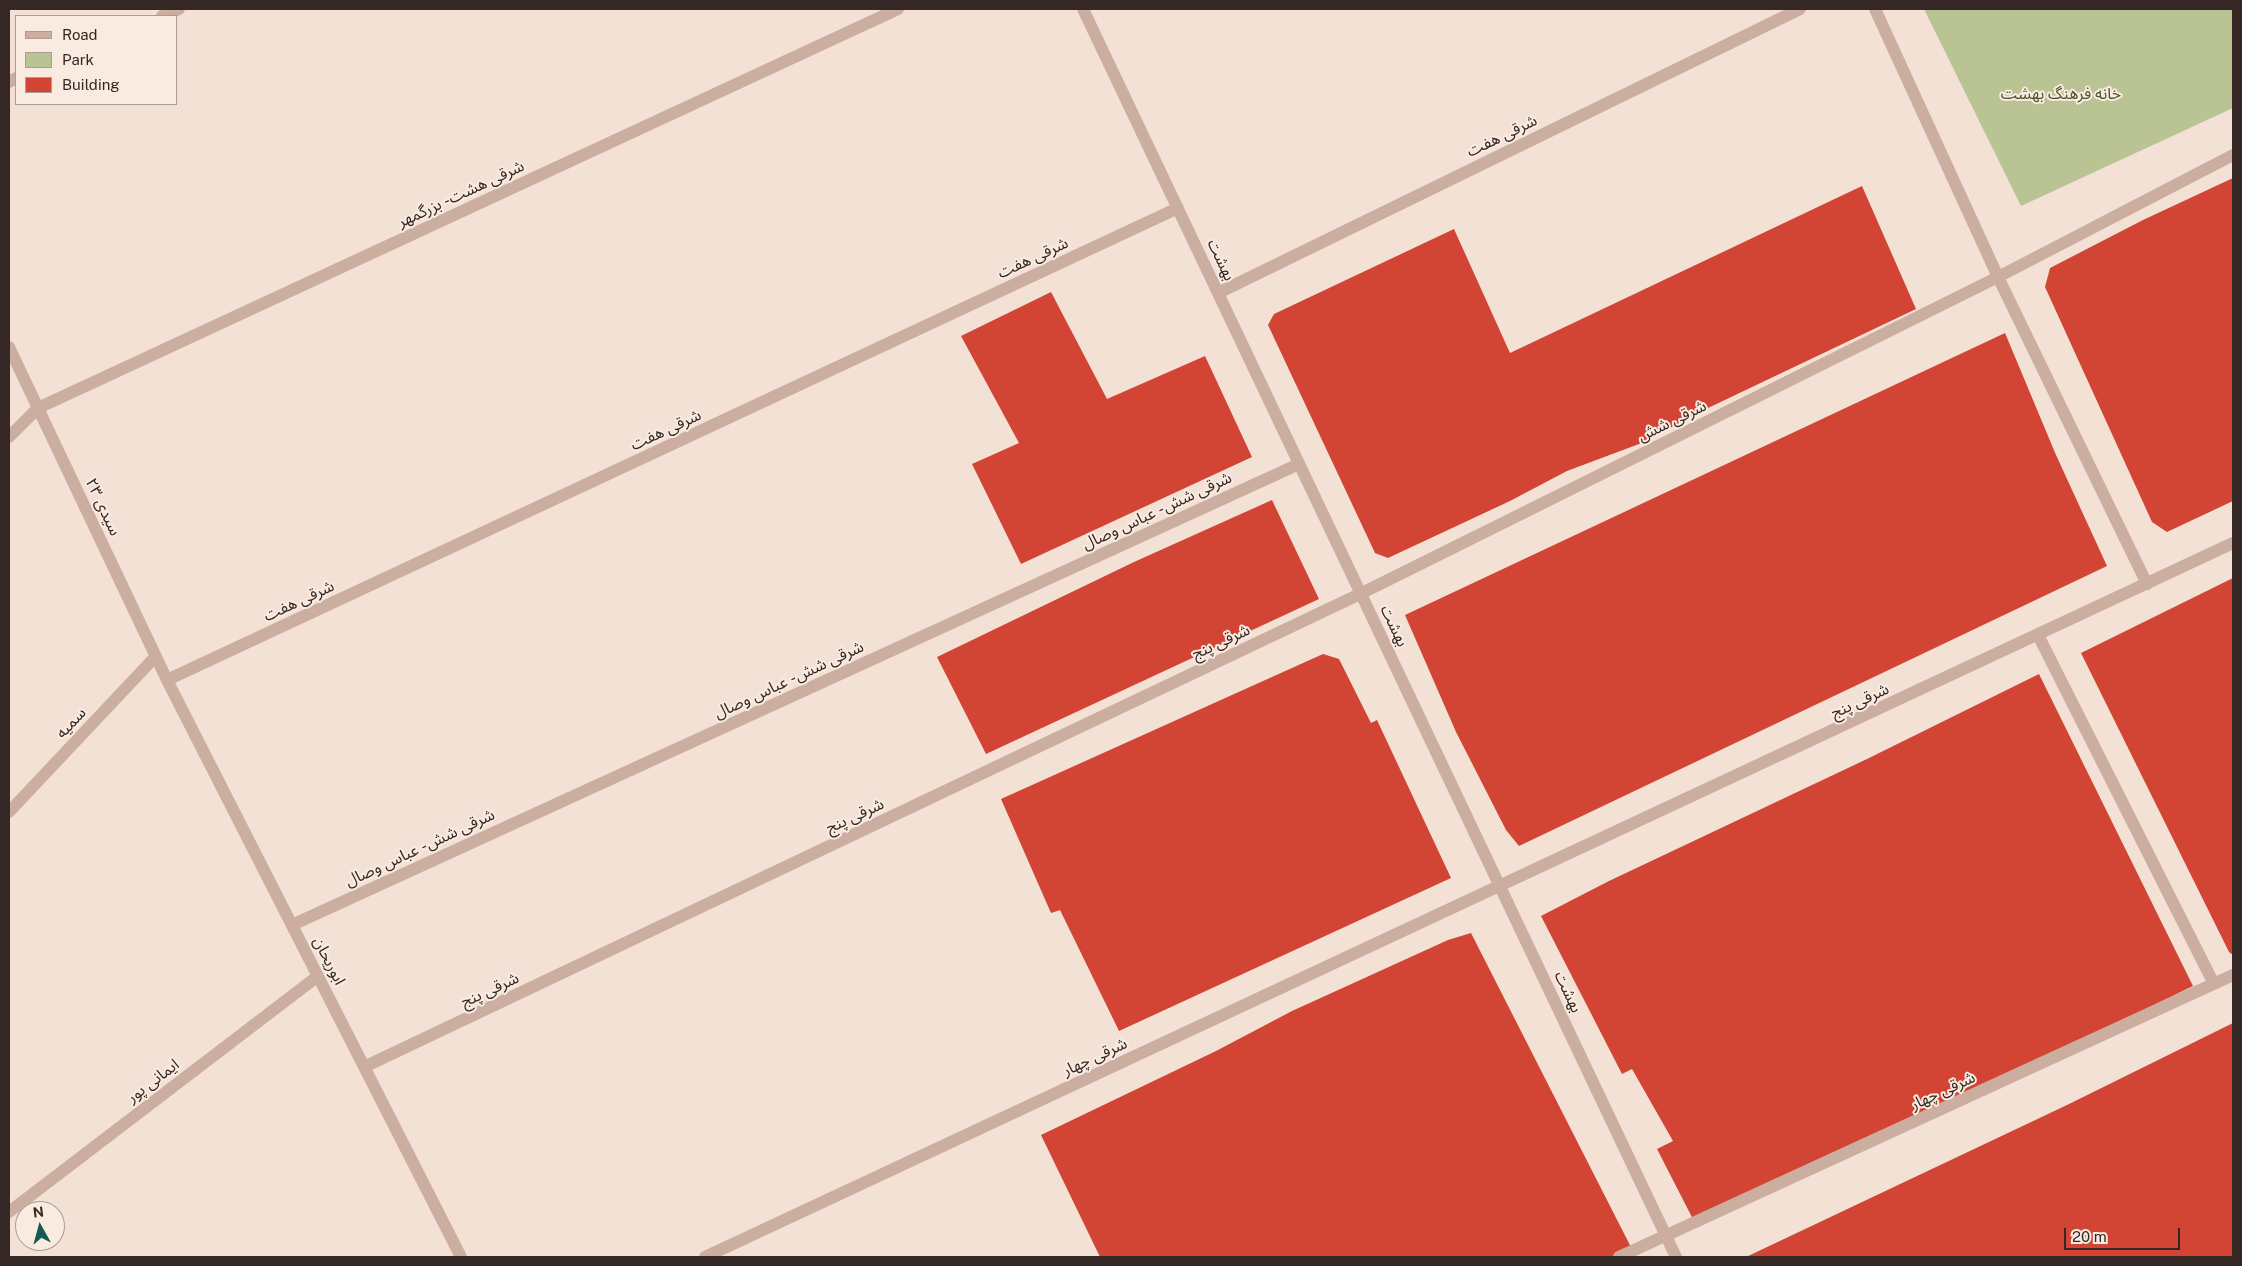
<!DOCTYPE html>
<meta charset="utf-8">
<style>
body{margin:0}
#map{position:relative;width:2242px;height:1266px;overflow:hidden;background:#f3e1d5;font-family:"Public Sans",sans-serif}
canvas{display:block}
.frame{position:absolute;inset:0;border:10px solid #342724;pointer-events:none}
.legend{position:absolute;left:15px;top:15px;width:162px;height:90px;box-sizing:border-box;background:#faebe1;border:1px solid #ab9d95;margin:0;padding:6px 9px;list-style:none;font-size:15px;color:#342724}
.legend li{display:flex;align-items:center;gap:10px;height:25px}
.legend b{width:25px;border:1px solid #ab9d95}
.north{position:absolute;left:15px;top:1201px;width:50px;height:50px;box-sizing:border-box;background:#faebe1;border:1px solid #ab9d95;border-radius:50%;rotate:353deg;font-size:14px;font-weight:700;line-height:20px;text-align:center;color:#342724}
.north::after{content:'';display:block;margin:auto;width:18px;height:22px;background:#165955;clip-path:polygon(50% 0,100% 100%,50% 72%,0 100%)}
.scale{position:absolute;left:2064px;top:1228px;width:116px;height:22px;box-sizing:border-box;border:2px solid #342724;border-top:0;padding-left:6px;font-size:15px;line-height:18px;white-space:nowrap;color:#342724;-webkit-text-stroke:4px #faebe1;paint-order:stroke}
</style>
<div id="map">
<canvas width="2242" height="1266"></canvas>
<div class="frame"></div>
<ul class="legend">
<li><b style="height:6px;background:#cbaea0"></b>Road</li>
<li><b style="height:14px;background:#b9c394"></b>Park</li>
<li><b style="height:14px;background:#d24534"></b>Building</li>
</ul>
<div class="north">N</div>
<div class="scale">20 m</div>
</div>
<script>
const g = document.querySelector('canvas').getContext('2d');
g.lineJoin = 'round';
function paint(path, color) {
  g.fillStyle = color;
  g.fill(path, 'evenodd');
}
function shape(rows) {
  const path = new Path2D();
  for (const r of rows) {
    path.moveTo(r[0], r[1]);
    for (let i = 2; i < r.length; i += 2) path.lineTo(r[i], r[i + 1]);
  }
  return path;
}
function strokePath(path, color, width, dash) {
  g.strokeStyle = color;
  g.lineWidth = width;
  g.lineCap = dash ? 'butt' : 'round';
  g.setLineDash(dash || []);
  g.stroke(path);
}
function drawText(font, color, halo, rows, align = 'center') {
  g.font = font + ' "Public Sans","Noto Sans Arabic",sans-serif';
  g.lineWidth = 4;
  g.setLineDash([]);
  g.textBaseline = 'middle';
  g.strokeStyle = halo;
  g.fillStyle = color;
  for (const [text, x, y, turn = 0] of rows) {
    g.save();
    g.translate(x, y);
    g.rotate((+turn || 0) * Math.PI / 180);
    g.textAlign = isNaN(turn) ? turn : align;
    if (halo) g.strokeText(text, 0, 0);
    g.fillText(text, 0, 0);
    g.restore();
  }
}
paint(shape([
 [1924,9,2233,9,2233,108,2021,206]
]), '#b9c394');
paint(shape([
 [2233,178,2233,501,2167,532,2152,522,2045,287,2050,268,2143,220],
 [1862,186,1916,309,1708,408,1639,444,1567,471,1510,501,1388,558,1375,553,1268,325,1274,314,1454,229,1510,353],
 [1051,292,1107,399,1205,356,1252,457,1021,564,972,464,1019,443,961,336],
 [2005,333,2056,455,2107,566,1519,846,1506,830,1456,732,1405,615],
 [1272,500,1319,599,986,754,937,657,1134,562],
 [2233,578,2233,955,2229,952,2081,653],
 [1323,654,1339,659,1371,723,1377,720,1451,878,1119,1031,1060,910,1051,913,1001,799],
 [2039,674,2193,986,1697,1227,1657,1149,1673,1141,1632,1069,1622,1074,1541,916,1609,881,1867,759],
 [1471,933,1636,1257,1100,1257,1041,1135,1216,1051,1292,1011,1448,940],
 [2233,1023,2233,1257,1746,1257,2067,1105]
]), '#d24534');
strokePath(shape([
 [1083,9,1676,1257],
 [1875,9,1998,277,2147,584],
 [162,16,179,9],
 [9,82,16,78],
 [1218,293,1800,9],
 [9,347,167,680,461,1257],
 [9,437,38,408,898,9],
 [2038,635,2214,984],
 [167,680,1178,208],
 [9,812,156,656],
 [292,925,1299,464],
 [364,1067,1360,594,1998,277,2233,155],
 [9,1212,318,976],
 [705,1257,2233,543],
 [1619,1257,2233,975]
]), '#cbaea0', 12);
drawText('16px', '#4a5526', '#faebe1', [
 ["خانه فرهنگ بهشت",2061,94]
]);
drawText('16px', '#342724', '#faebe1', [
 ["شرقی هفت",1502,136,-26],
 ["شرقی هشت- بزرگمهر",461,194,-25],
 ["شرقی هفت",1033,258,-25],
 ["بهشت",1221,260,65],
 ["شرقی شش",1672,421,-26],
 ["شرقی هفت",666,430,-25],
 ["سیدی ۲۳",103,507,65],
 ["شرقی شش- عباس وصال",1157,511,-25],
 ["شرقی هفت",299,601,-25],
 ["بهشت",1394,626,65],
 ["شرقی پنج",1221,642,-25],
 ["شرقی شش- عباس وصال",789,680,-25],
 ["شرقی پنج",1860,701,-25],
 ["سمیه",71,723,-47],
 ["شرقی پنج",855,816,-25],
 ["شرقی شش- عباس وصال",420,848,-25],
 ["ابوریحان",329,961,63],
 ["شرقی پنج",490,990,-25],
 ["بهشت",1568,992,65],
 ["شرقی چهار",1095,1057,-25],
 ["ایمانی پور",153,1081,-37],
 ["شرقی چهار",1943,1091,-25]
]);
</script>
